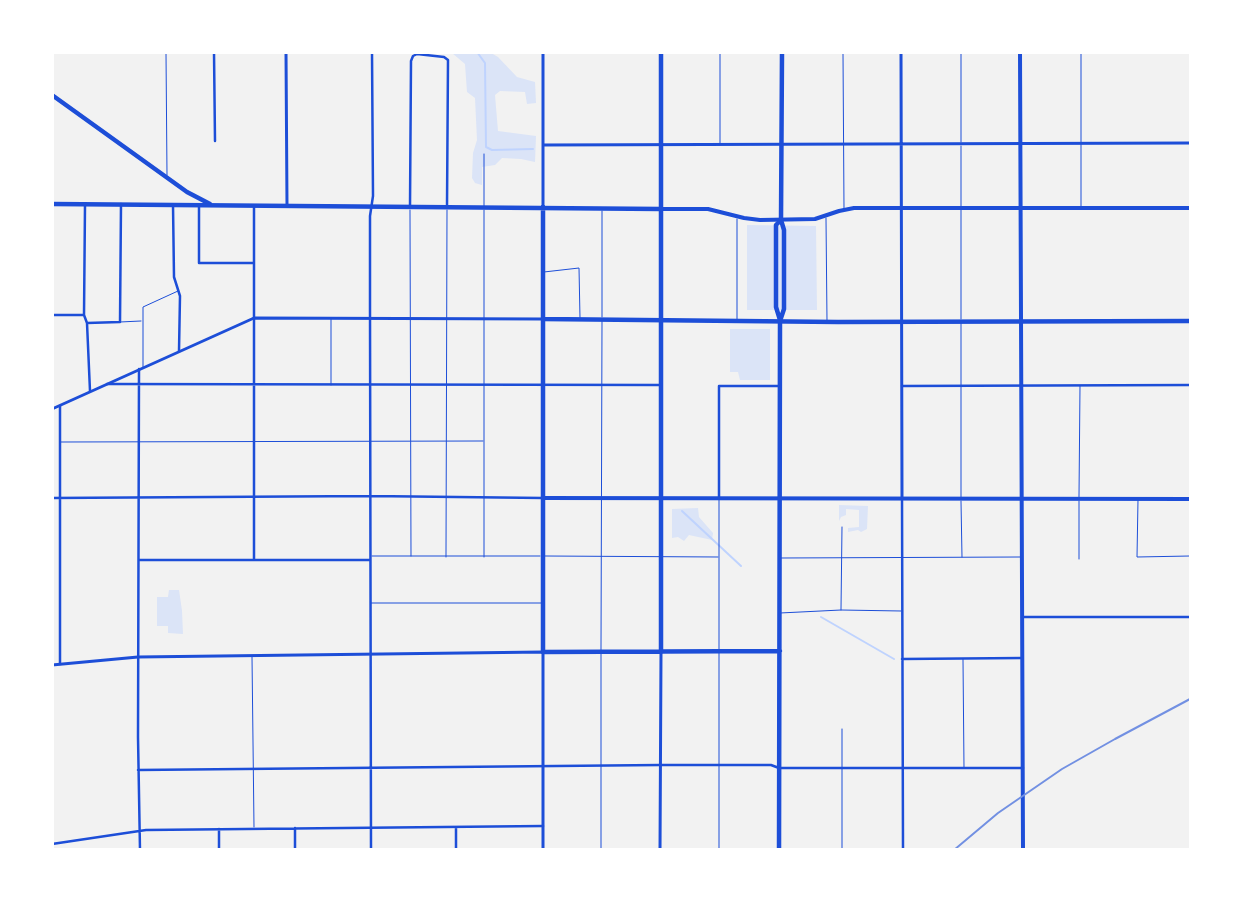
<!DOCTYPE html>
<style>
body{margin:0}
#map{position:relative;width:1243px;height:902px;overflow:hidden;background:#f2f2f2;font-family:"Archivo Narrow",sans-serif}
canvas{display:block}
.frame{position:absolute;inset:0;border:54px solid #fff;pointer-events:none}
</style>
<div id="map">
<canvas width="1243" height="902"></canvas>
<div class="frame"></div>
</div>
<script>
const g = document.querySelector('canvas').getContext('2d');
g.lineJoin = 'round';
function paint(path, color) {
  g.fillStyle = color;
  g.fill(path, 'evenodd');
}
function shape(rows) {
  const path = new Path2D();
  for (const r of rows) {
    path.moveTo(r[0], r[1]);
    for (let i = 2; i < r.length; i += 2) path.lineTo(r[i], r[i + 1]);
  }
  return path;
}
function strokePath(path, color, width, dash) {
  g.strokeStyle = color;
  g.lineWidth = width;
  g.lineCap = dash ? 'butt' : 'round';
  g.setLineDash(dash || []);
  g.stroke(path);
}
paint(shape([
 [452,53,491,53,498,57,517,77,535,82,536,103,527,104,525,92,500,91,495,95,498,131,536,136,535,162,521,159,502,158,495,165,482,167,482,185,475,183,472,178,473,153,477,140,475,98,467,92,465,64],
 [747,225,816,226,817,310,747,310],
 [730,329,770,329,770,380,740,380,738,372,730,372],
 [839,505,868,506,867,529,861,532,858,530,848,532,848,528,859,527,859,510,846,509,846,515,841,517,839,521],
 [698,508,699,517,713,533,712,540,689,535,684,541,678,537,672,538,672,509],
 [169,590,179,590,182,611,183,634,168,633,168,626,157,626,157,597,168,597]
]), '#dbe4f7');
strokePath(shape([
 [477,52,485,63,486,147,492,150,533,149],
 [682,511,741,566],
 [821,617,894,659]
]), '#bfd3fe', 2);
strokePath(shape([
 [166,52,167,175],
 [843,52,844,209],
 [961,52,961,142],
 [1081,52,1081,207],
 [720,143,720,52],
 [484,206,484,154],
 [410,210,411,556],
 [484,210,484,557],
 [826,218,827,321],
 [737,219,737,320],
 [544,272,579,268,580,318],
 [602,317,602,211],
 [331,319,331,385],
 [961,319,961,146],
 [120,322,141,321],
 [961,323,961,497],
 [143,367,143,307,178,291],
 [61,442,483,441],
 [1079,497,1080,386],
 [719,500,719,649],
 [1138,500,1137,557,1190,556],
 [961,501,962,557],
 [1079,501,1079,559],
 [372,556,540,556],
 [544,556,718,557],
 [446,557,447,210],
 [781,558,1022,557],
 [371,603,542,603],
 [841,610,842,527],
 [780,613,841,610,901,611],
 [601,650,602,321],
 [252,656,254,827],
 [963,659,964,768],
 [842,729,842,850],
 [601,850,601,654],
 [719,850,719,653]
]), '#1d4ed8', 1);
strokePath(shape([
 [214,52,215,141],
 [85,205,84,315,87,323,120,322,121,204],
 [173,205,174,277,180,296,179,351],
 [199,205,199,263,254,263],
 [410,206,411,61,413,56,417,54,444,57,448,60,447,206],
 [52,315,84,315],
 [87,323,90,391],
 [139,369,138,737,140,850],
 [107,384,661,385],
 [902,386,1190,385],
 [52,498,370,496,543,498],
 [719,498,719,386,779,386],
 [902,498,903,850],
 [139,560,370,560],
 [254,560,254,206],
 [1022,617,1190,617],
 [902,659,1022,658],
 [60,664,60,406],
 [138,770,660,765,771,765,779,768,1023,768],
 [295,828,295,850],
 [52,844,146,830,543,826],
 [219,850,219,829],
 [371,850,370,311,370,216,373,196,372,52],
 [456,850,456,827]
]), '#1d4ed8', 2.5);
strokePath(shape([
 [286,52,287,206],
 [543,52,543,207],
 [901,52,902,498],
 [543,145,1190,143],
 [52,409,254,318,543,319],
 [52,665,138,657,543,652,543,850],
 [660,850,661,652]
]), '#1d4ed8', 3);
strokePath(shape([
 [1020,52,1023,850],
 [661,209,708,209,744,218,760,220,815,219,839,211,854,208,1190,208],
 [543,498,1190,499]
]), '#1d4ed8', 4);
strokePath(shape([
 [52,95,187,192,210,204],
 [543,319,543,652,780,651],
 [780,320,776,307,776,225,781,220],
 [661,652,661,209],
 [779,850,780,321,784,309,784,230,781,220,782,52]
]), '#1d4ed8', 4.5);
strokePath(shape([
 [52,204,661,209,661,52],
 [543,207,543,319,838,322,1190,321]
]), '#1d4ed8', 4.5);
strokePath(shape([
 [954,850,998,813,1062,769,1115,739,1190,699]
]), '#7290e2', 2);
</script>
